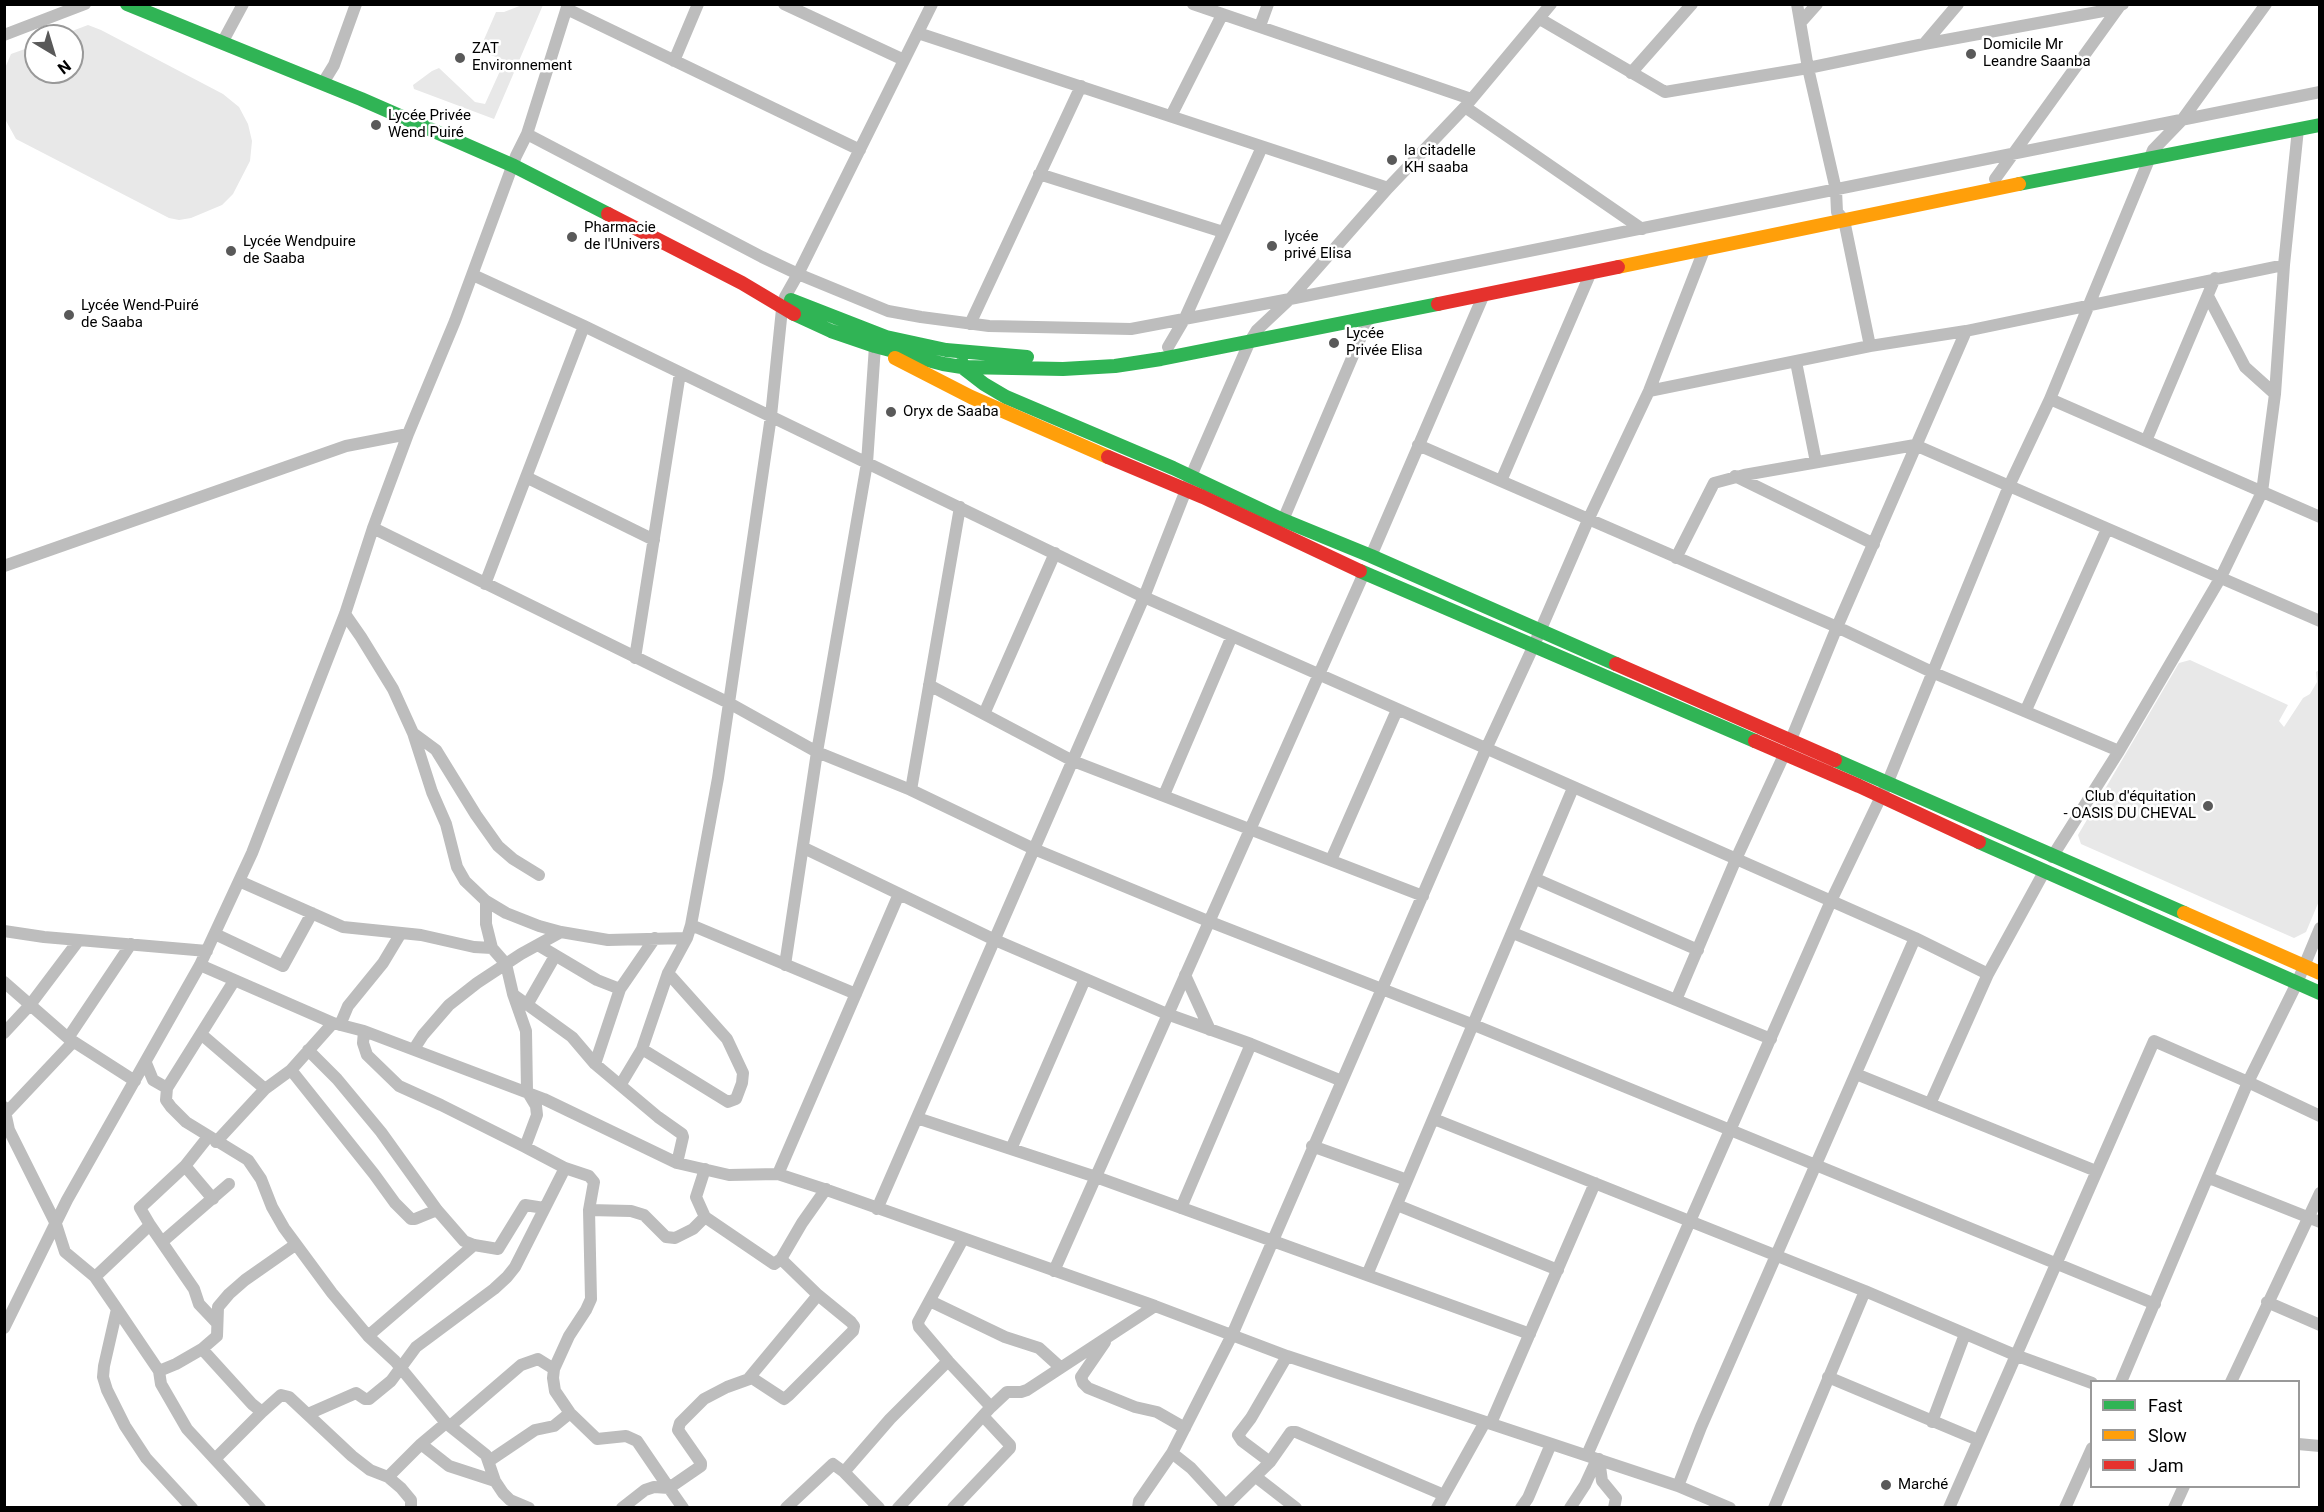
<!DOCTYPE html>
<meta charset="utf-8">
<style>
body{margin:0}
#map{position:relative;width:2324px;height:1512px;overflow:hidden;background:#fff;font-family:Roboto,sans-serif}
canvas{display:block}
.frame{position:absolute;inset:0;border:6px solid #000;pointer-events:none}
.legend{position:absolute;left:2090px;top:1380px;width:210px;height:108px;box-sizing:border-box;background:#fff;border:2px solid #999;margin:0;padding:8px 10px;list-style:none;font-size:18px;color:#000}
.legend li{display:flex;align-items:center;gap:12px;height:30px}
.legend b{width:30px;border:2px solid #999}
.north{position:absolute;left:24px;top:24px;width:60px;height:60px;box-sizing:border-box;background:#fff;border:2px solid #999;border-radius:50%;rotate:142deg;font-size:16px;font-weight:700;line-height:24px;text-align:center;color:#000}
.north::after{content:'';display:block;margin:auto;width:21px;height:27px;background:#595959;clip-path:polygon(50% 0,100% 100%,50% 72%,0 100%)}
</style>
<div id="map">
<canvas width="2324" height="1512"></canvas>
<div class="frame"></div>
<ul class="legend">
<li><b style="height:8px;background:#30b455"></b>Fast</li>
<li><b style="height:8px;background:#ff9f0a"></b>Slow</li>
<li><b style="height:8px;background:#e5322d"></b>Jam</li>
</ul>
<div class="north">N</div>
</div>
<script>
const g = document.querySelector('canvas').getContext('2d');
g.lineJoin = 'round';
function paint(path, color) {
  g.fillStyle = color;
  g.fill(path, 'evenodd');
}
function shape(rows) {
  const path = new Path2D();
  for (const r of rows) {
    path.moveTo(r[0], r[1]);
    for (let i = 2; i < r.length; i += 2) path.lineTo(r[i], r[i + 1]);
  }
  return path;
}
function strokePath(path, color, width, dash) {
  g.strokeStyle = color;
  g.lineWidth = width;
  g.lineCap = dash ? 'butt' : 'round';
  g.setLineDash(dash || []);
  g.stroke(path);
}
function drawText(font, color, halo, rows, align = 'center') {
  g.font = font + ' Roboto,sans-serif';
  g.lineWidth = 5;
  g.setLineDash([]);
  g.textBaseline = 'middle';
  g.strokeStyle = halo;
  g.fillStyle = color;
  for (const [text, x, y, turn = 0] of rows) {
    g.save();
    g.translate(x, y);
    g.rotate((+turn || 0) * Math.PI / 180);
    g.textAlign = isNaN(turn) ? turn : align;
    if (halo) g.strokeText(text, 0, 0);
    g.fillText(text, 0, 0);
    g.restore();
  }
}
paint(shape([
 [522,5,543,5,494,119,414,89,413,85,432,71,439,68,475,102,485,104,505,60,479,51,496,12,504,12],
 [88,25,101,30,223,94,239,107,248,124,252,141,250,161,233,194,222,205,191,218,179,220,169,218,16,139,5,119,5,68,11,54,36,45,36,72,72,72,72,36,59,36],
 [2190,660,2288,705,2279,721,2284,727,2303,698,2310,694,2317,682,2316,672,2319,670,2319,901,2306,932,2294,938,2081,844,2078,835,2179,663]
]), '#e8e8e8');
strokePath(shape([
 [784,4,904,60],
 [1193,4,1471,99],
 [1797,4,1808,68,1836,190,1837,212,1844,220,1870,346],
 [567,9,860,150],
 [1540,19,1665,92,1808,68,1924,44,2114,9,2123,4],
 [1801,22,1817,4],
 [1260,26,1268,4],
 [918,33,1388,188],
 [4,35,85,4],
 [222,43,243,4],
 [1924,44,1958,4],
 [674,61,698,4],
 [1631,73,1692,4],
 [326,78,334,65,356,4],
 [1465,107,1642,229],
 [1171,116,1222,15],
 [527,134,762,257,798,274,888,311,921,317,989,326,1131,329,1290,299,2320,92],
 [1039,174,1223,232],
 [1995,179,2119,7],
 [473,275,584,326,1144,597,1915,938,1988,974],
 [2208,296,2245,367,2275,394],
 [785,297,798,274,932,4],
 [970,324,1081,86],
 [1168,347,1185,318,1262,147],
 [1796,362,1816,462],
 [1649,391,1870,346,1966,331,2284,265],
 [2050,399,2320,517],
 [2146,441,2215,278],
 [1418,445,1837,627,1934,673,2119,751],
 [1735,476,1874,544],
 [526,477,654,540],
 [1501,481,1591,272],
 [1283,520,1369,318],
 [373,528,729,703,817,752,911,790,1034,849,1208,921,1474,1025,2155,1304],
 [1371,556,1484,294],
 [1676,558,1714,483,1744,475,1915,445,2320,621],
 [4,566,346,446,408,434],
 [485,584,584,326],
 [345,614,361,637,393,689,413,733,432,792,446,824,457,867,465,881,486,901,506,913,539,926,561,932],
 [635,658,680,373],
 [929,685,1073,761,1423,896],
 [2026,710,2107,529],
 [984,714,1055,553],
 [413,733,436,750,476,815,498,846,513,859,539,875],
 [1790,742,1837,627,1966,331],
 [911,790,960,507],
 [1164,795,1232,636],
 [804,848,995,940,1167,1014,1251,1044,1342,1081],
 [2052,857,2119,751,2221,577,2262,492,2275,394,2284,265,2298,129],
 [1331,860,1397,710],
 [1536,879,1698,950],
 [239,881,343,927,421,935,474,947,492,948],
 [486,901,486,924,492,948,506,964,513,994,526,1031,527,1091,536,1106,537,1115,525,1147,565,1168,589,1176,594,1182,589,1210,591,1299,586,1310,569,1336,554,1369,553,1378,555,1391,570,1413,597,1439,626,1436,637,1441,669,1488,701,1466,701,1463,678,1430,680,1423,704,1399,727,1387,752,1378,784,1399,789,1395,853,1331,854,1326,851,1322,818,1295,781,1259],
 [691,925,856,994],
 [4,931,44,937,207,951],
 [1513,933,1771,1039],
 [215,934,283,966,312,913],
 [538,945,597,980,620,989],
 [200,965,333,1023,364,1031,544,1099,677,1163,729,1175,778,1174,827,1190,1155,1306,1287,1356,1678,1486,1730,1508],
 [785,965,817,752,867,463,875,346],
 [1185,975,1210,1030],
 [4,982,68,1038,135,1081],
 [514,995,572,1037,595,1064,658,1117,682,1134,683,1137,677,1163],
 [1676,1000,1736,859,1784,755],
 [527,1005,555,956],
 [340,1025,348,1006,383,963,401,933],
 [364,1031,363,1043,367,1055,399,1086,441,1105,525,1147],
 [4,1033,30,1005,79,940],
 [201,1034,265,1089],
 [68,1038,131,944],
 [414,1049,423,1035,449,1005,477,983,521,954,561,932,608,940,687,938],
 [642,1049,728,1102,736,1099,742,1083,743,1073,727,1039,668,973],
 [308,1050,337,1079,381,1132,437,1210,464,1241,474,1245,498,1249,525,1205,544,1208],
 [146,1063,153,1080,167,1088,166,1100,171,1107,186,1122,248,1160,261,1179,272,1207,284,1228,332,1293,368,1336,395,1361,446,1423,486,1455,495,1481,503,1493,510,1500,529,1508],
 [595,1064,620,989,655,938],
 [291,1070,374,1174,395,1203,411,1219,415,1219,437,1210],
 [1856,1074,2096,1171],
 [621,1084,642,1049,668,973,687,938,691,925,718,778,771,416,782,309],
 [167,1088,234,981],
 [1930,1104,1988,974,2044,872],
 [4,1107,9,1130,56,1224,65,1252,95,1277,117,1309,159,1371,161,1384,187,1429,260,1508],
 [6,1113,73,1042],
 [917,1118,1096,1177,1530,1334],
 [1434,1119,1865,1291,2015,1355,2092,1383],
 [208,1137,185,1166,213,1199],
 [216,1142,265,1089,291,1070,333,1023],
 [1312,1146,1407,1180],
 [1011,1149,1085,979],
 [705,1169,696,1197,705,1217,774,1264,781,1259,802,1223,826,1189],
 [778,1174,899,894],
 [2209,1178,2320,1222],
 [1397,1205,1558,1270],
 [1181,1208,1251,1044],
 [877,1209,1144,597,1195,467,1249,343,1257,330,1290,299,1388,188,1465,107,1551,4],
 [589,1210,631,1211,644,1215,666,1237,675,1238,693,1229,705,1217],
 [150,1225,140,1208,185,1166],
 [162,1242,229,1184],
 [1054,1271,1364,573],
 [1367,1275,1573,788],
 [95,1277,150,1225,194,1289,199,1304,217,1323],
 [930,1301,1005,1337,1039,1348,1060,1367],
 [2267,1302,2320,1325],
 [117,1309,104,1366,103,1377,107,1390,125,1426,146,1458,192,1508],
 [4,1328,67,1200,200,965,252,853,345,614,373,528,408,434,455,321,516,156,527,134,568,4],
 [368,1336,474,1245],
 [1105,1342,1081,1377,1083,1383,1088,1388,1135,1407,1157,1412,1185,1428],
 [202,1349,217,1336,218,1307,229,1294,245,1280,295,1245],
 [948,1361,919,1327,918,1322,963,1239],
 [159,1371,176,1364,202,1349,252,1404,262,1412,281,1395,289,1397,352,1456,370,1470,388,1477,401,1488,411,1500,411,1508],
 [1828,1377,1978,1440],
 [749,1378,818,1295],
 [2121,1382,2248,1082,2297,983,2320,928],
 [2231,1382,2320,1193],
 [308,1414,356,1393,365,1399,369,1399,391,1381,416,1347,494,1289,507,1277,515,1267,565,1168],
 [1932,1422,1965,1334],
 [1491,1423,1595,1183],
 [450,1426,521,1365,538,1359,554,1369],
 [421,1444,449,1466,495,1481],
 [2298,1444,2320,1446],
 [1172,1453,1191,1468,1228,1508],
 [1587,1455,1831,901,1887,784,2009,486,2050,399,2153,150,2182,120,2266,4],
 [215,1459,262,1412],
 [1599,1459,1602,1481,1616,1498,1614,1508],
 [489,1461,535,1430,554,1426,570,1413],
 [1270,1462,1242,1441,1238,1435,1251,1418,1287,1356],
 [844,1472,879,1508],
 [388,1477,421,1444,446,1423],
 [1256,1477,1296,1508],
 [1678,1486,1701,1427,1915,938],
 [622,1508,645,1490,654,1487,669,1488,683,1508],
 [786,1508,833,1464,844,1472,890,1419,948,1361,991,1407,1007,1392,1021,1392,1027,1390,1155,1306],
 [898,1508,991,1407],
 [953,1508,1010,1448,1010,1445,983,1416],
 [1138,1508,1139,1501,1172,1453,1232,1335,1486,749,1534,645,1589,518,1649,391,1704,250],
 [1223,1508,1270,1462,1291,1432,1296,1432,1444,1495],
 [1437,1508,1485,1422],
 [1521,1508,1528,1498,1551,1444],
 [1570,1508,1585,1485,1597,1459],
 [1774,1508,1865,1291],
 [1949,1508,2154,1041,2248,1082,2320,1116],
 [2065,1508,2092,1448],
 [2174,1508,2184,1486]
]), '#bdbdbd', 12);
strokePath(shape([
 [127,4,361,99,514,166,608,214],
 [2019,184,2320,125],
 [791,300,886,337,946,350,1027,357],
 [794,314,831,331,875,346,943,364,962,367,1063,369,1115,366,1161,359,1438,304],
 [962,363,962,367,984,384,1006,397,1173,468,1283,520,1371,556,1616,664],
 [1360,571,1755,741],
 [1835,760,2184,913],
 [1979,842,2320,993]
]), '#30b455', 14);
strokePath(shape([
 [1618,267,2019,184],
 [895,358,971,397,1108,457],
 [2184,913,2320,973]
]), '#ff9f0a', 14);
strokePath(shape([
 [608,214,742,283,794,314],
 [1438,304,1618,267],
 [1108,457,1203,497,1360,571],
 [1616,664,1835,760],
 [1755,741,1859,786,1979,842]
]), '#e5322d', 14);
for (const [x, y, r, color] of [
 [1971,54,6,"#595959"],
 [460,58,6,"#595959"],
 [376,125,6,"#595959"],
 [1392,160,6,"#595959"],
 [572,237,6,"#595959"],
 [1272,246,6,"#595959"],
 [231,251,6,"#595959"],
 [69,315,6,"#595959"],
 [1334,343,6,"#595959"],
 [891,412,6,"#595959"],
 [2208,806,6,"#595959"],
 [1886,1485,6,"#595959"]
]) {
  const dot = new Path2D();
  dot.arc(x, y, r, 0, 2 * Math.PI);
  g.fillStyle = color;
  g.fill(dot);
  strokePath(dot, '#fff', 2);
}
drawText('15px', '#000', '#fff', [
 ["Domicile Mr",1983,45],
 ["Leandre Saanba",1983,62],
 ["ZAT",472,49],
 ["Environnement",472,66],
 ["Lycée Privée",388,116],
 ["Wend Puiré",388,133],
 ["la citadelle",1404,151],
 ["KH saaba",1404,168],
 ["Pharmacie",584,228],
 ["de l'Univers",584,245],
 ["lycée",1284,237],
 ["privé Elisa",1284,254],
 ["Lycée Wendpuire",243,242],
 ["de Saaba",243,259],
 ["Lycée Wend-Puiré",81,306],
 ["de Saaba",81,323],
 ["Lycée",1346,334],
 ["Privée Elisa",1346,351],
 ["Oryx de Saaba",903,412],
 ["Club d'équitation",2196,797,"right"],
 ["- OASIS DU CHEVAL",2196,814,"right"],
 ["Marché",1898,1485]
], 'left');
</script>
